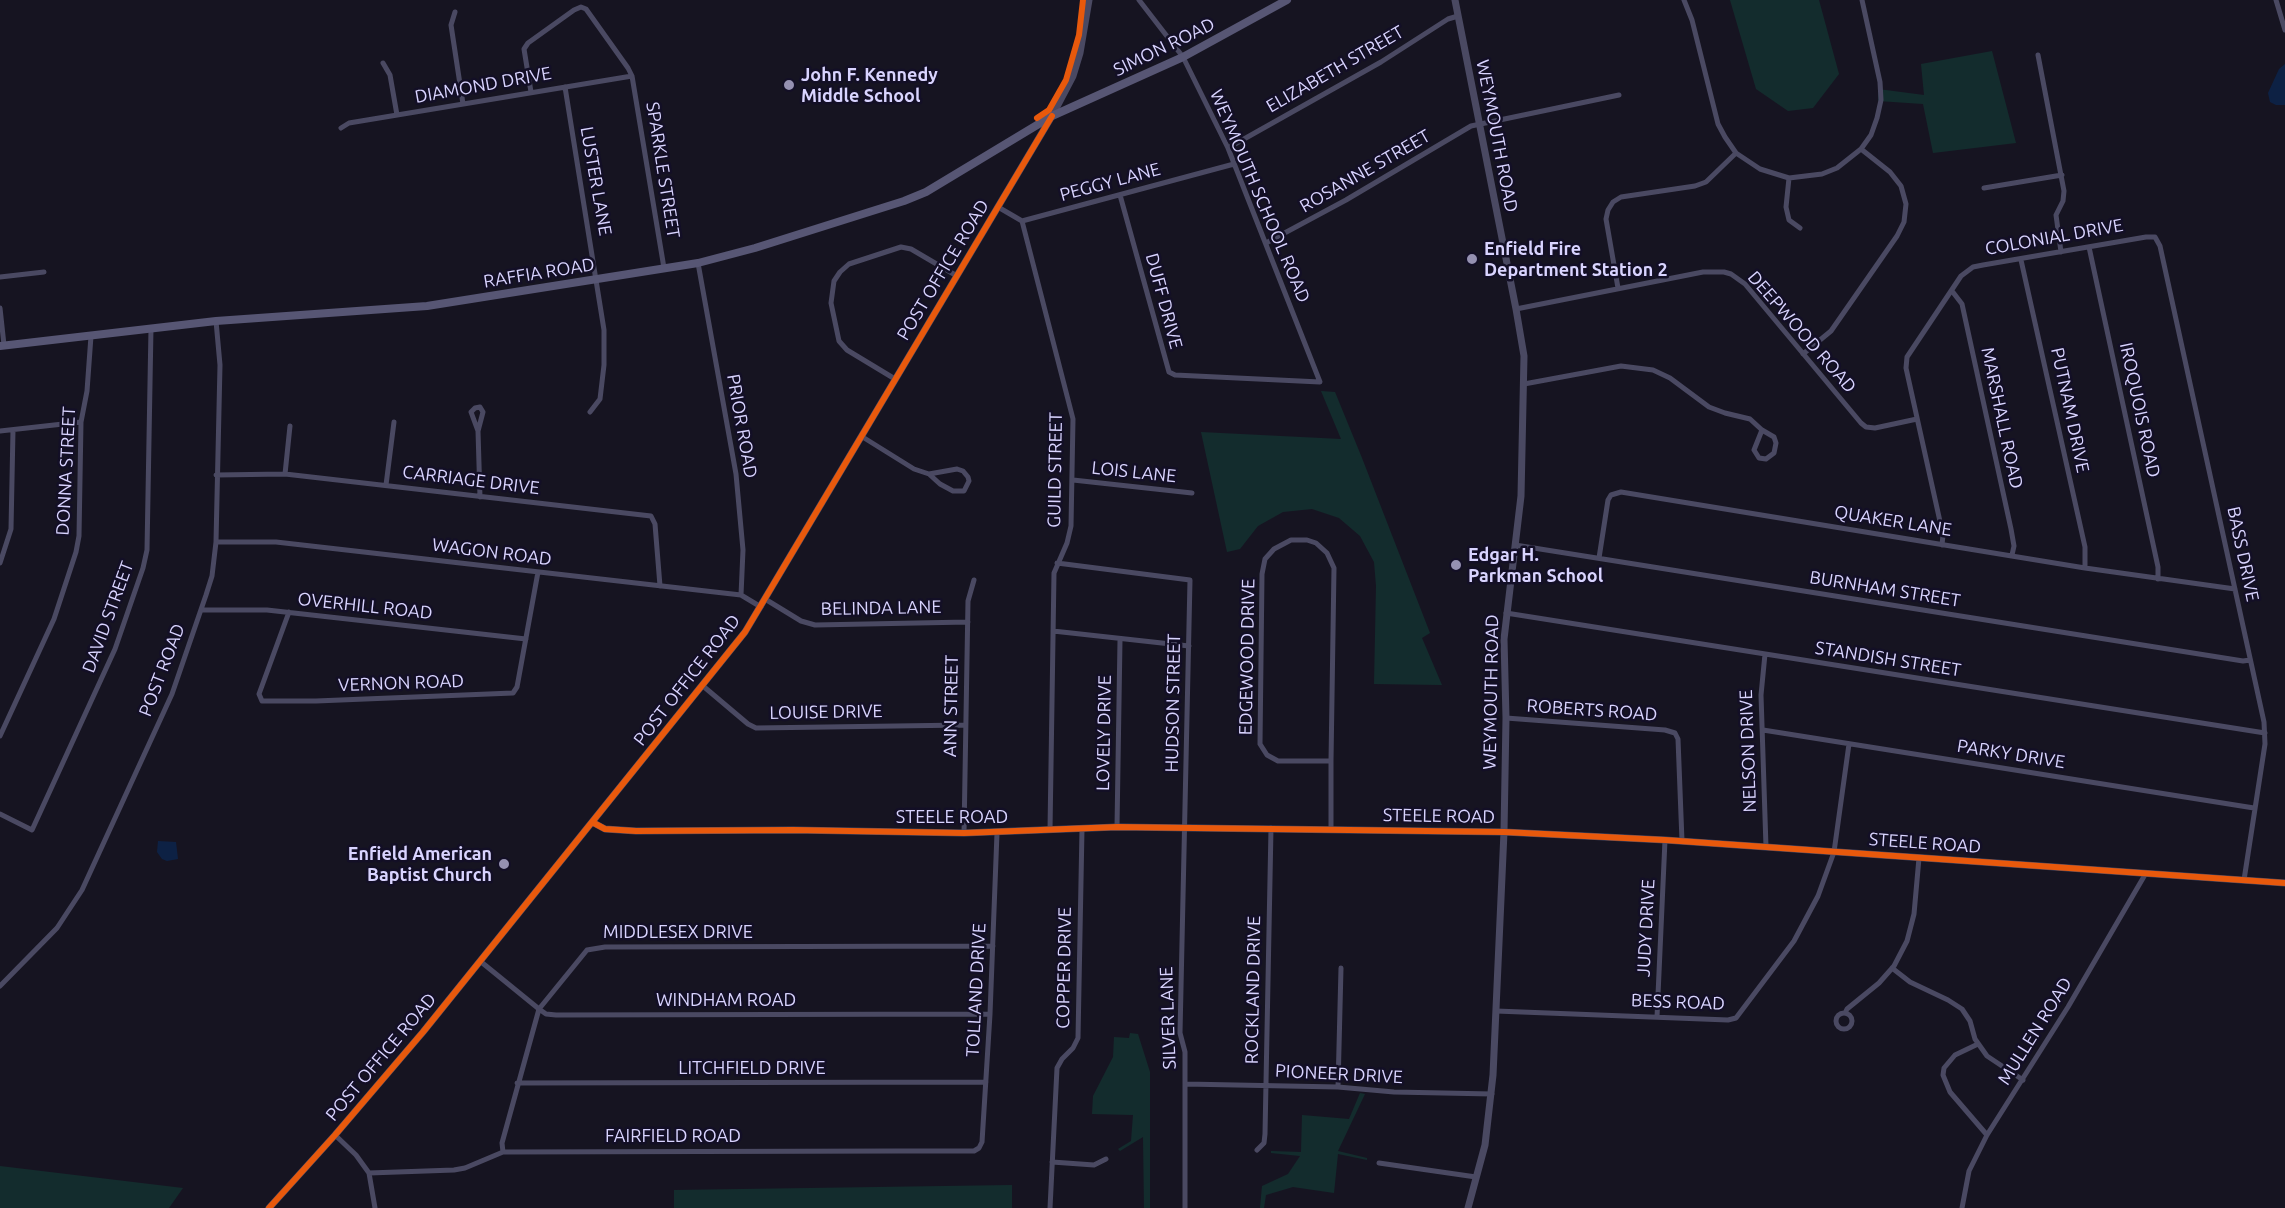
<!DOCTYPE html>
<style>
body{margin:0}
canvas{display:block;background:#161421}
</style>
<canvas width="2285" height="1208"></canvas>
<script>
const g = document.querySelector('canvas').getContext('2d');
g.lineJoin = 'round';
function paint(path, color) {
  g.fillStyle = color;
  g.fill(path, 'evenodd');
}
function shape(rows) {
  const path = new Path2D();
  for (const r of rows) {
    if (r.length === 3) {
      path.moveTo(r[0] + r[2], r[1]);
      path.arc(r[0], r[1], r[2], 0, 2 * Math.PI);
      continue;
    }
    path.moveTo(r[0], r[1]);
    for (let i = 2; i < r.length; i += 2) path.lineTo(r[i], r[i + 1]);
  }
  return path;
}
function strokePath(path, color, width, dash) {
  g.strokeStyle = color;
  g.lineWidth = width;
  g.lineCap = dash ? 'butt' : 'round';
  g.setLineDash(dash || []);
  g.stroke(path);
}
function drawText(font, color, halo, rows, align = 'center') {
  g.font = font + ' Ubuntu,sans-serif';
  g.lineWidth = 5;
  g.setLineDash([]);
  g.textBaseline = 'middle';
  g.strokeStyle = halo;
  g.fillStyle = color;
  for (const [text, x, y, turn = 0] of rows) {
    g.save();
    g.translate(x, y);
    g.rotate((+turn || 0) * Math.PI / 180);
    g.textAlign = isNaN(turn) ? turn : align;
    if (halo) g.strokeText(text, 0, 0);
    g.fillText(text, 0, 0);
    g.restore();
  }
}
paint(shape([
 [1730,0,1819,0,1839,74,1813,108,1788,111,1756,89],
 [1992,51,2016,143,1933,153,1923,104,1878,101,1878,89,1924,95,1921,64],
 [1321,391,1335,392,1362,458,1430,633,1422,638,1442,685,1374,684,1376,586,1374,562,1360,536,1339,518,1312,509,1283,512,1258,526,1240,549,1227,552,1201,432,1341,439],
 [1130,1033,1138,1034,1150,1072,1150,1208,1144,1208,1143,1137,1120,1151,1118,1149,1131,1141,1133,1115,1092,1114,1093,1096,1113,1057,1114,1037,1129,1038],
 [1360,1093,1365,1094,1338,1151,1367,1158,1367,1160,1338,1154,1334,1193,1293,1187,1266,1195,1264,1208,1260,1208,1262,1186,1288,1174,1300,1156,1271,1153,1271,1151,1301,1152,1302,1115,1349,1119],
 [0,1166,183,1188,169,1208,0,1208],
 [1012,1185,1012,1208,674,1208,674,1190]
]), '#132c2d');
paint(shape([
 [2285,64,2285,105,2276,105,2270,102,2268,93,2279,69],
 [158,841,176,842,178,859,167,861,162,859,157,852]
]), '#0d2144');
strokePath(shape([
 [1684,0,1692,20,1718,124,1725,137,1736,153,1760,169,1789,178,1822,174,1837,168,1861,149,1871,135,1877,118,1881,100,1880,82,1862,0],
 [2276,0,2285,30],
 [455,12,451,25,463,104],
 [2038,55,2064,191,2063,201,2056,215,2061,252],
 [383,63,390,75,397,115],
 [565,87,604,330,604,365,600,399,590,412],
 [531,92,524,49,528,43,574,10,581,7,586,9,628,68,632,76,664,268],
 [341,128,349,123,632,76],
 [1228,148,1381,62,1448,19,1458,16],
 [1789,178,1786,207,1789,220,1800,228],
 [1984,188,2062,175],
 [1120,195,1169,372,1175,375,1320,382,1228,148,1183,57,1139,0],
 [998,207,1022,221,1234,164],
 [1022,221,1073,419,1071,526,1067,543,1054,573,1050,830],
 [1266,243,1346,200,1471,126,1619,95],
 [2089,247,2158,567,2158,579],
 [2021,260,2085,547,2085,568],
 [698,263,736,474,743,550,741,595],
 [0,277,44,272],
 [1618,288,1606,219,1608,210,1613,202,1621,197,1695,186,1706,182,1736,153],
 [1952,291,1962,304,2011,529,2014,546,2012,555],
 [0,308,4,345],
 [1516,309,1703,272,1724,272,1731,274,1745,284,1861,423,1866,427,1875,428,1917,419],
 [1803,354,1831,331,1897,236,1904,222,1906,204,1901,186,1890,172,1861,149],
 [895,379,847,350,839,341,831,303,834,281,840,272,849,264,901,247,911,249,957,276],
 [1524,384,1621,366,1653,370,1670,378,1709,407,1725,413,1750,419,1762,430,1754,450,1759,458,1766,459,1774,453,1776,443,1774,437,1762,430],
 [0,431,81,422],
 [478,431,471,412,475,408,480,407,483,412,478,431,480,497],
 [861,436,914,469,929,474],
 [957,469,963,471,968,477,969,481,964,491,953,491,940,484,929,474,957,469],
 [285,474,290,426],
 [216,475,285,474,651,516,655,524,660,586],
 [1073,480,1192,493],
 [386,485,394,422],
 [1291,540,1307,540,1316,543,1327,553,1334,568,1331,761,1278,761,1267,755,1260,744,1262,574,1265,559,1274,549,1291,540],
 [216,542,276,542,741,595,761,607],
 [1515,545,2243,661,2250,660],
 [1942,545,1943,535,1906,368,1907,357,1961,276,1973,267,1983,265,2146,237,2155,237,2160,246,2264,722,2265,744,2244,880],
 [1599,558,1608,500,1611,495,1621,492,2085,568,2235,589],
 [0,563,11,529,13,430],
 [1057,563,1190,580,1180,1033,1185,1052,1185,1208],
 [765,599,801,621,815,625,968,622],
 [201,610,267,610,526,639],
 [289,612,259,694,262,701,316,701,513,693,517,687,538,572],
 [1506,613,2265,733],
 [1053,631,1189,646],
 [1765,654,1761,695,1766,847],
 [703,686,748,724,756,728,965,725],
 [1506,718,1665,730,1675,733,1678,739,1682,841],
 [1763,730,2254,808],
 [0,736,54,619,76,552,79,536,81,422,87,391,91,336],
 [0,814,32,830,115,649,143,568,147,550,151,328],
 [1117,827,1120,640],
 [1331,829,1331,761],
 [964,833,968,601,974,580],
 [480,961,539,1009,546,1014,556,1015,990,1014],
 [1892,968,1910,982,1948,1000,1962,1009,1970,1021,1975,1039,1987,1056,2023,1080],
 [0,986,57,928,82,890,172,694,206,595,212,576,216,542,220,365,216,321],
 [1496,1011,1728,1020,1736,1018,1794,941,1818,896,1834,852,1849,744],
 [1845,1013,1847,1009,1879,983,1894,966,1907,941,1914,914,1919,858],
 [1844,1021,8],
 [1657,1017,1665,840],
 [1978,1044,1955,1055,1944,1068,1943,1075,1950,1092,1987,1135],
 [517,1083,986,1082],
 [1185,1084,1338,1087,1394,1092,1492,1094],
 [1338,1087,1341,968],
 [335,1135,356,1155,369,1173,375,1208],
 [1257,1150,1264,1143,1265,1134,1271,828],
 [503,1152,502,1143,539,1009,587,950,605,947,993,946],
 [1052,1162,1094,1165,1106,1159],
 [1379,1163,1476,1177],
 [369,1173,454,1170,465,1168,503,1152,898,1151,974,1151,979,1148,982,1142,990,1014,997,833],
 [1050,1208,1057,1068,1062,1059,1073,1048,1078,1038,1082,829],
 [1962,1208,1969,1171,1987,1135,2068,1007,2146,873]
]), '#4a4962', 5);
strokePath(shape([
 [1455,0,1516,309,1524,356,1521,496,1504,639,1506,718,1504,832,1493,1075,1485,1145,1468,1208],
 [592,822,605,829,636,831,793,830,964,833,1117,827,1504,832,1665,840,2285,883],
 [269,1208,335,1135,423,1032,745,632,1052,116,1073,76,1080,53,1089,0]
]), '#4a4962', 7);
strokePath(shape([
 [0,346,216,321,427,306,698,263,755,248,904,201,926,192,1052,116,1183,57,1287,0]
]), '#575674', 8);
strokePath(shape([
 [1037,118,1049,110,1066,80,1079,35,1083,0],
 [592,822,605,829,636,831,793,830,964,833,1117,827,1504,832,1665,840,2285,883],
 [269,1208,335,1135,423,1032,745,632,1052,116]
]), '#e8590c', 6);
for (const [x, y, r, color] of [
 [789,85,6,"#9591b1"],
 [1472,259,6,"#9591b1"],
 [1456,565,6,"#9591b1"],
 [504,864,6,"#9591b1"]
]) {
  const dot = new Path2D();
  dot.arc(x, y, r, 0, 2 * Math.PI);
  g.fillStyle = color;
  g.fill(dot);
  strokePath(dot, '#130f26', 2);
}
drawText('18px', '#d9d4ff', '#130f26', [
 ["SIMON ROAD",1164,47,-26],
 ["ELIZABETH STREET",1335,69,-30],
 ["DIAMOND DRIVE",483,85,-10],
 ["WEYMOUTH ROAD",1497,136,79],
 ["SPARKLE STREET",663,170,81],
 ["ROSANNE STREET",1365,171,-30],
 ["LUSTER LANE",596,181,80],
 ["PEGGY LANE",1110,182,-15],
 ["WEYMOUTH SCHOOL ROAD",1260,196,67],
 ["COLONIAL DRIVE",2054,237,-10],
 ["POST OFFICE ROAD",943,270,-59],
 ["RAFFIA ROAD",539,273,-9],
 ["DUFF DRIVE",1164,301,75],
 ["DEEPWOOD ROAD",1802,332,49],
 ["PUTNAM DRIVE",2070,410,78],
 ["IROQUOIS ROAD",2140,410,78],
 ["MARSHALL ROAD",2002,418,78],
 ["PRIOR ROAD",742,426,80],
 ["GUILD STREET",1055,470,-89],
 ["DONNA STREET",66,471,-87],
 ["LOIS LANE",1134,472,6],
 ["CARRIAGE DRIVE",471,480,7],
 ["QUAKER LANE",1893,521,9],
 ["WAGON ROAD",492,552,7],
 ["BASS DRIVE",2243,554,78],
 ["BURNHAM STREET",1885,589,9],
 ["OVERHILL ROAD",365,606,6],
 ["BELINDA LANE",881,608,-1],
 ["DAVID STREET",108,617,-70],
 ["EDGEWOOD DRIVE",1247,657,-89],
 ["STANDISH STREET",1888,659,9],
 ["POST ROAD",162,670,-69],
 ["POST OFFICE ROAD",687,680,-52],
 ["VERNON ROAD",401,683,-2],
 ["WEYMOUTH ROAD",1491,692,-89],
 ["HUDSON STREET",1173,703,-89],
 ["ANN STREET",951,706,-89],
 ["ROBERTS ROAD",1592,710,4],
 ["LOUISE DRIVE",826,712,-1],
 ["LOVELY DRIVE",1104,733,-89],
 ["NELSON DRIVE",1748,751,-92],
 ["PARKY DRIVE",2011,754,9],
 ["STEELE ROAD",1439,816,1],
 ["STEELE ROAD",952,817],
 ["STEELE ROAD",1925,843,4],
 ["JUDY DRIVE",1646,928,-87],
 ["MIDDLESEX DRIVE",678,932],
 ["COPPER DRIVE",1064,968,-89],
 ["TOLLAND DRIVE",976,990,-87],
 ["ROCKLAND DRIVE",1253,990,-89],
 ["WINDHAM ROAD",726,1000],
 ["BESS ROAD",1678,1002,2],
 ["SILVER LANE",1168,1018,-92],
 ["MULLEN ROAD",2035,1031,-58],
 ["POST OFFICE ROAD",381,1057,-50],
 ["LITCHFIELD DRIVE",752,1068],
 ["PIONEER DRIVE",1339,1074,3],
 ["FAIRFIELD ROAD",673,1136]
]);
drawText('bold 18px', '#d9d4ff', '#130f26', [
 ["John F. Kennedy",801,75],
 ["Middle School",801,96],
 ["Enfield Fire",1484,249],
 ["Department Station 2",1484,270],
 ["Edgar H.",1468,555],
 ["Parkman School",1468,576],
 ["Enfield American",492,854,"right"],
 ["Baptist Church",492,875,"right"]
], 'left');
</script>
